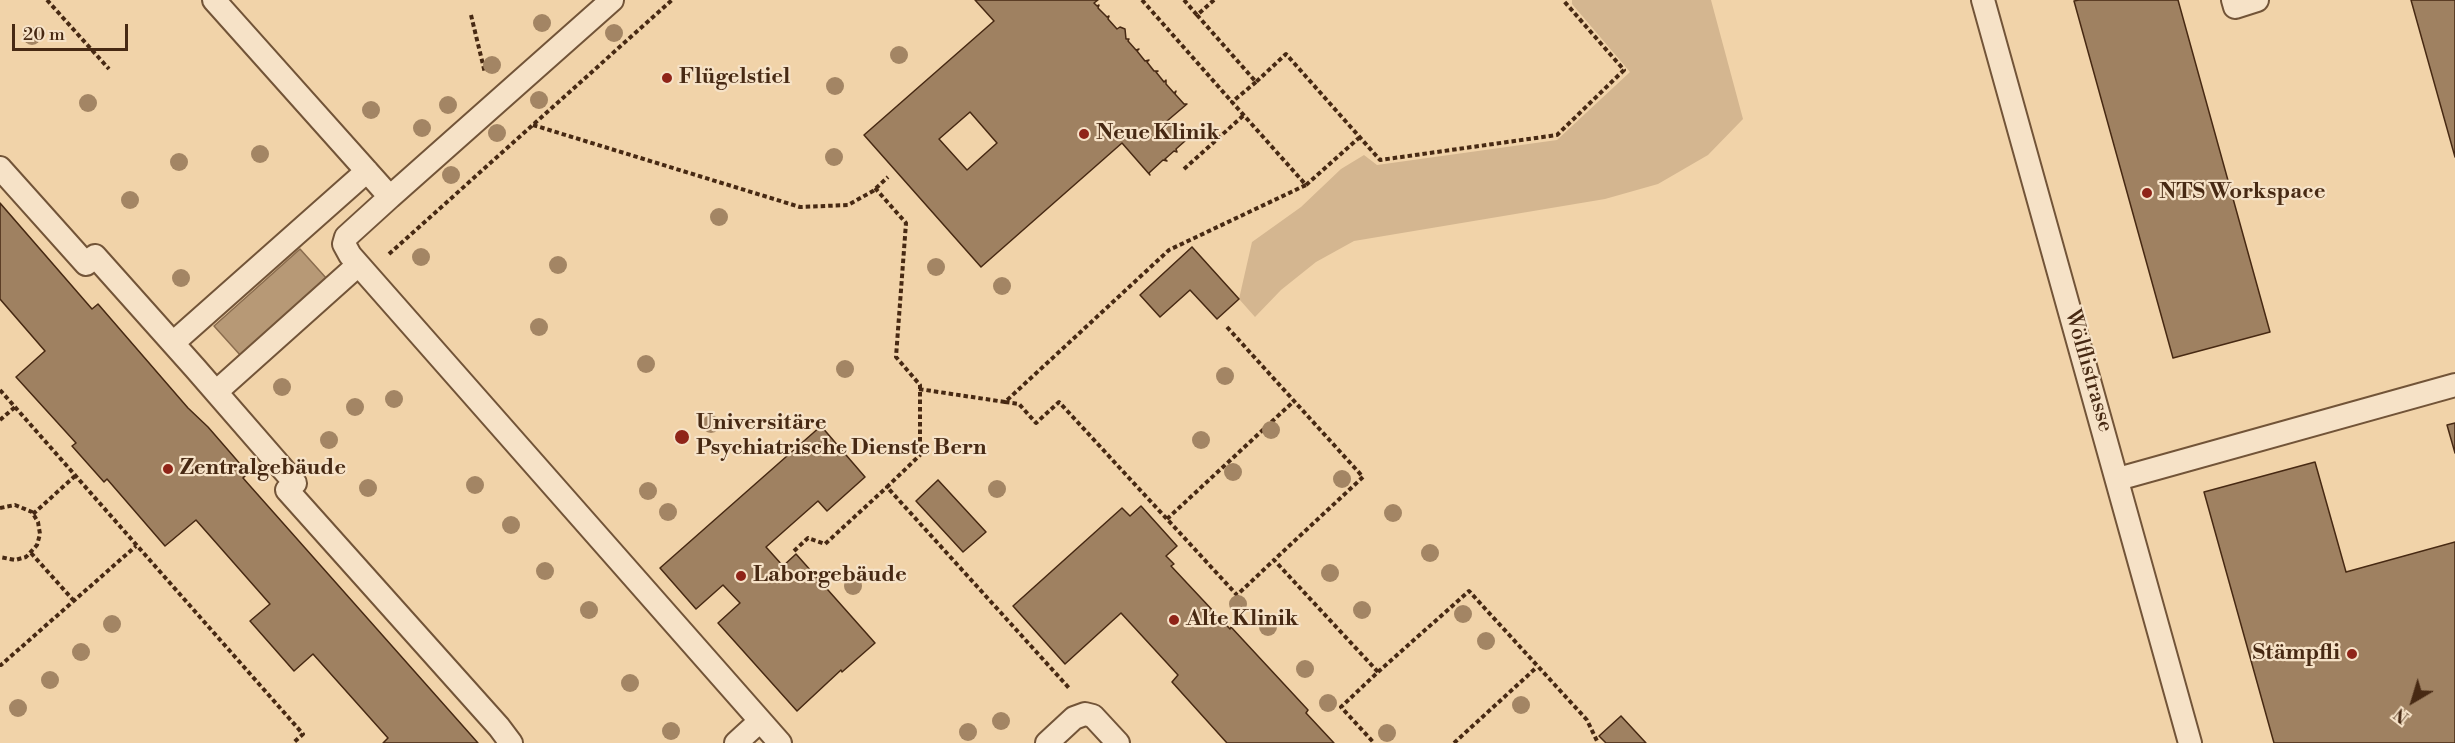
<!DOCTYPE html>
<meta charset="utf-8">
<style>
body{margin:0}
#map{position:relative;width:2455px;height:743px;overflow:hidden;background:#f1d3a9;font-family:"Libre Bodoni",serif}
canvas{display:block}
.north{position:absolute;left:2383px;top:671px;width:60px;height:60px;-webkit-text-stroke:4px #f6e2c7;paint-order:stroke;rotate:218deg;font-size:16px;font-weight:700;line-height:24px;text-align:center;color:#472913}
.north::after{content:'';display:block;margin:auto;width:21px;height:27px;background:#472913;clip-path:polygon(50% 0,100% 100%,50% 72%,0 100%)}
.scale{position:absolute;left:12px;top:24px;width:116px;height:27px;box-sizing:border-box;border:3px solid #472913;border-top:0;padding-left:8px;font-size:18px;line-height:21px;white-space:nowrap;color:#472913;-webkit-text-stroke:4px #f6e2c7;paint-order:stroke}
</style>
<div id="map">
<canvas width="2455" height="743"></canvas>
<div class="north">N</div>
<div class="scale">20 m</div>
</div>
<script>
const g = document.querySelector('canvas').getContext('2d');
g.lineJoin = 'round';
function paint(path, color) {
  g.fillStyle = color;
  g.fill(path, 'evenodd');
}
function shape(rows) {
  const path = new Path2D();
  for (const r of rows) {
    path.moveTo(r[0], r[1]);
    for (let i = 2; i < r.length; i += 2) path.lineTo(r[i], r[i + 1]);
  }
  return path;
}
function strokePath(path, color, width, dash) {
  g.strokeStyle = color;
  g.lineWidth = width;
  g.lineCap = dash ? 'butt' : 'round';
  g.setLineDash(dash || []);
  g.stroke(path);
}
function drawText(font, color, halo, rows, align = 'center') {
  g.font = font + ' "Libre Bodoni",serif';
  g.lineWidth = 4.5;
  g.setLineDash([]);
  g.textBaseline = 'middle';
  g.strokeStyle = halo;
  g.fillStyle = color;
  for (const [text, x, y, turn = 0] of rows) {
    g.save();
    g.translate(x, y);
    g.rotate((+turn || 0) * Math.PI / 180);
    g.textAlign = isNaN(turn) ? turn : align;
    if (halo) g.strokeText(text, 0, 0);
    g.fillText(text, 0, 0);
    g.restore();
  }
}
paint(shape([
 [1572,0,1711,0,1743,119,1708,155,1658,184,1605,199,1354,241,1316,262,1281,290,1255,317,1239,299,1252,242,1301,207,1341,169,1364,155,1377,165,1557,140,1630,72,1572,4]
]), '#d4b690');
const water = shape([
 [300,249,327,279,241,356,214,326,300,249]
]);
paint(water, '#b79976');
strokePath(water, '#8a6c4e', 1.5);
const building = shape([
 [975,0,1098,0,1094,3,1097,6,1099,5,1098,8,1107,17,1109,16,1108,19,1117,29,1120,27,1125,29,1126,39,1129,39,1128,41,1136,50,1139,49,1137,51,1145,61,1149,60,1147,62,1154,71,1158,71,1156,72,1164,82,1166,80,1166,84,1174,93,1176,91,1175,94,1184,104,1187,104,1167,121,1175,130,1177,128,1177,132,1185,141,1176,149,1177,152,1174,151,1165,159,1167,161,1163,160,1149,173,1150,175,1122,143,981,267,864,135,994,21,975,0],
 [970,112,997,143,967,170,939,139,970,112],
 [2079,0,2178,0,2270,332,2173,358,2074,1,2079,0],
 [2411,0,2455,0,2455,157,2411,0],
 [0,203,92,309,98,304,188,408,208,427,248,473,243,478,478,743,383,743,388,738,313,654,294,671,250,621,270,604,196,520,165,546,107,479,104,482,72,446,76,443,16,377,45,351,0,299,0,203],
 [1192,247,1239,299,1217,319,1190,290,1160,317,1140,295,1192,247],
 [2455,423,2455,453,2447,425,2455,423],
 [821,426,865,477,827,511,818,501,766,547,783,566,796,554,875,643,842,672,841,670,797,711,718,623,740,603,723,585,696,609,660,568,821,426],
 [2315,462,2346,572,2455,542,2455,743,2274,743,2204,492,2315,462],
 [938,480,986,532,963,552,916,501,938,480],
 [1141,506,1177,546,1166,556,1174,564,1171,566,1230,629,1231,627,1308,710,1306,713,1334,743,1227,743,1172,682,1178,675,1121,613,1065,664,1013,606,1122,508,1130,516,1141,506],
 [1621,716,1646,743,1606,743,1599,736,1621,716]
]);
paint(building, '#9f8161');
strokePath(building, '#472913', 1.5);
const service = shape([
 [214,0,390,197,346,237,344,244,350,255,780,743],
 [1983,0,2190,743],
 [2233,0,2235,7,2257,0],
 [0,168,86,264,95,256,195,368,295,483,287,490,499,727,511,743],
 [390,197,612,0],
 [173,343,367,171],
 [216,392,358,265],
 [2118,479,2455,385],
 [736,743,760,721],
 [1047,743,1074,718,1085,714,1093,716,1118,743]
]);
strokePath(service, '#725438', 26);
strokePath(shape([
 [47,0,109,69],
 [1142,0,1232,102],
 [1184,0,1197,15],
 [1214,0,1197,15,1256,82,1286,54,1380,160,1557,135,1624,70,1563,0],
 [471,15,485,73],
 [1256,82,1232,102,1306,185,1360,137],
 [533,125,800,207,848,205,873,191,888,177],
 [1184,169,1244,115],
 [875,188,906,223,896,357,920,385,920,455,887,487,1069,688],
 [389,254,672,0],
 [1227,327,1363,477,1274,560],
 [919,389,1005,402,1169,250,1306,185],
 [0,390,303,734,293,743],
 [1005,402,1019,404,1036,423,1059,402,1237,595,1274,560,1378,672,1341,707,1374,743],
 [0,420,15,407],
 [0,508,15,505,32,512,38,522,40,534,37,545,26,557,15,560,0,557],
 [33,514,75,476],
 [1167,519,1294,401],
 [794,551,808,538,825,544,887,487],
 [31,553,74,601],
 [0,663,1,665,136,546],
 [1378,672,1469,591,1587,720,1598,743],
 [1454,743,1537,667]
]), '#472913', 4, [4.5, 3]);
strokePath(service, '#f6e2c7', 22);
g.fillStyle = '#a38564';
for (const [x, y] of [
 [542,23],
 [614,33],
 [32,36],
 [899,55],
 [492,65],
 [835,86],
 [539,100],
 [88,103],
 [448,105],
 [371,110],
 [422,128],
 [497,133],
 [260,154],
 [834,157],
 [179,162],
 [451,175],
 [130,200],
 [719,217],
 [421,257],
 [558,265],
 [936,267],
 [181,278],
 [1002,286],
 [539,327],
 [646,364],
 [845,369],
 [1225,376],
 [282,387],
 [394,399],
 [355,407],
 [711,424],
 [1271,430],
 [329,440],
 [1201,440],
 [1233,472],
 [1342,479],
 [475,485],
 [368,488],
 [997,489],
 [648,491],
 [668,512],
 [1393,513],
 [511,525],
 [1430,553],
 [545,571],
 [1330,573],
 [853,586],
 [1238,604],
 [589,610],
 [1362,610],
 [1463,614],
 [112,624],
 [1268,627],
 [1486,641],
 [81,652],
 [1305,669],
 [50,680],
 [630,683],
 [1328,703],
 [1521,705],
 [18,708],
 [1001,721],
 [671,731],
 [968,732],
 [1387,733]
]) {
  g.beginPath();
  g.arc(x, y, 9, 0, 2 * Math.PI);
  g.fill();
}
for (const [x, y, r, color] of [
 [667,78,6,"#8f2418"],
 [1084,134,6,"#8f2418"],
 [2147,193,6,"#8f2418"],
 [682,437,8,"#8f2418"],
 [168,469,6,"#8f2418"],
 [741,576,6,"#8f2418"],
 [1174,620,6,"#8f2418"],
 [2352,654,6,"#8f2418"]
]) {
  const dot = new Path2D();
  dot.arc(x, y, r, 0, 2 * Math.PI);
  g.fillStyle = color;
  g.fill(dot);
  strokePath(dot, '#f6e2c7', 2);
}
drawText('bold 22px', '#472913', '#f6e2c7', [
 ["Flügelstiel",679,78],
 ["Neue Klinik",1096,134],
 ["NTS Workspace",2159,193],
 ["Universitäre",696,424],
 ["Psychiatrische Dienste Bern",696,449],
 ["Zentralgebäude",180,469],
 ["Laborgebäude",753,576],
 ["Alte Klinik",1186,620],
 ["Stämpfli",2340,654,"right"]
], 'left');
drawText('22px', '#472913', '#f6e2c7', [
 ["Wölflistrasse",2088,371,74]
]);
</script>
